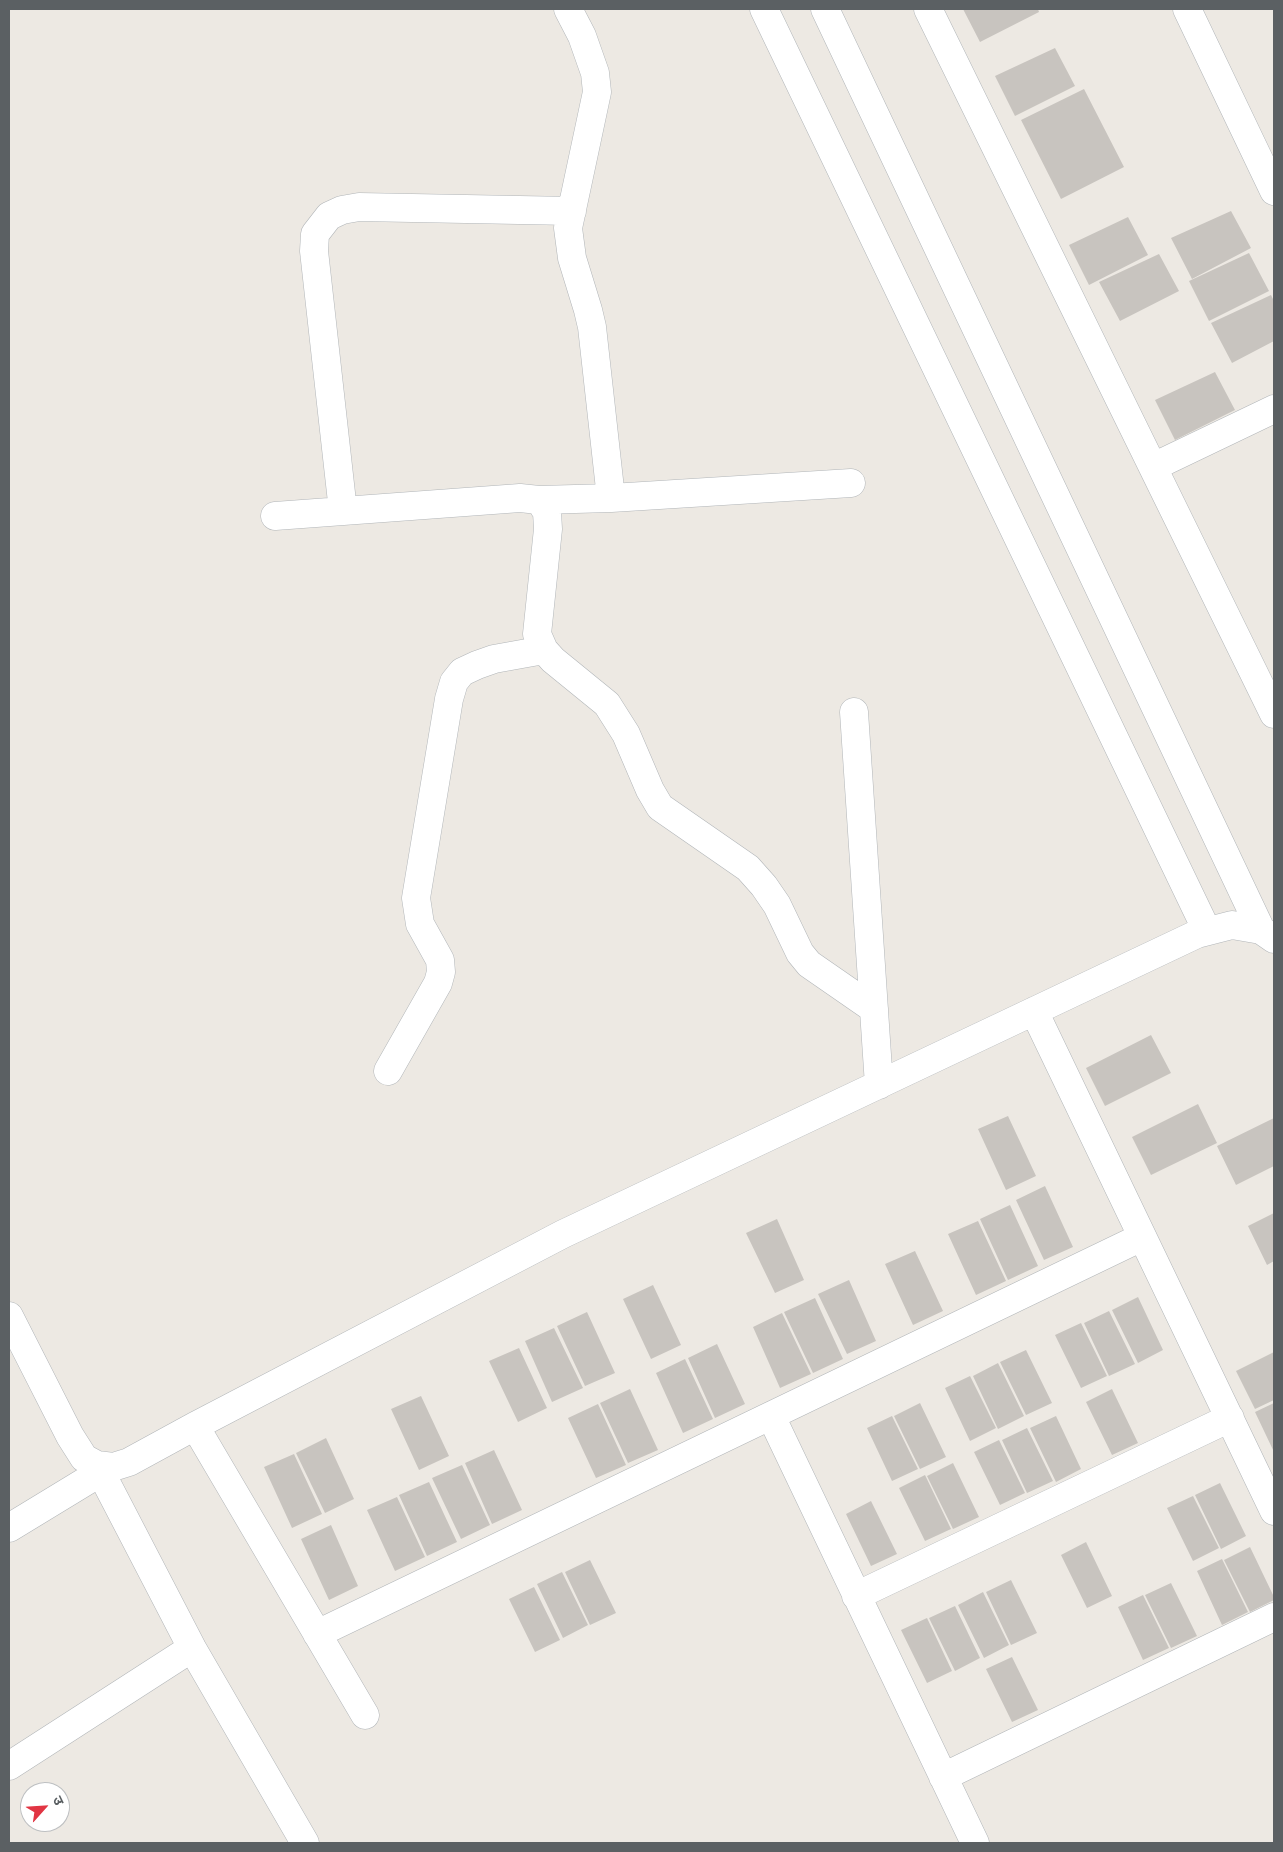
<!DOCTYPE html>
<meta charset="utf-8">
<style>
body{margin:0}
#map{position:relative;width:1283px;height:1852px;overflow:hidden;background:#ede9e3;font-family:"Fira Sans","Noto Sans Devanagari",sans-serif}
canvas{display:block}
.frame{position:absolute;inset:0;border:10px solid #5b6063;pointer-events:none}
.north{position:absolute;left:20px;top:1782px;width:50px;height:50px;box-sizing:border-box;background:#fff;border:1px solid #bdbfc1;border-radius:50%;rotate:64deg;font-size:14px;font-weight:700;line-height:20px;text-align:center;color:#5b6063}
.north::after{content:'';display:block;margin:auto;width:18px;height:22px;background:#e13543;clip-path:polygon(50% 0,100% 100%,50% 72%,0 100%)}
</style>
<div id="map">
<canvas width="1283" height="1852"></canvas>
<div class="frame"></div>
<div class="north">उ</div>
</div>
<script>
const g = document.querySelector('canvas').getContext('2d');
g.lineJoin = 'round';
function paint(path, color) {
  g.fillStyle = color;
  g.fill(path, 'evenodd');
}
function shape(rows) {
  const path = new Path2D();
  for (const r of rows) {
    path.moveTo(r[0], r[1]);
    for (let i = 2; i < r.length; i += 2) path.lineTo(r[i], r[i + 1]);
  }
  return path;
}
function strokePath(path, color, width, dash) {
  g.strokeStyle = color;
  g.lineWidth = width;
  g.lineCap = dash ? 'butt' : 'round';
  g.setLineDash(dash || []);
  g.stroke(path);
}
paint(shape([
 [963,9,1038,9,1039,12,980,42],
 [1055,48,1075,86,1015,116,995,76],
 [1084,89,1124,167,1061,199,1021,120],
 [1231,211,1251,248,1192,279,1171,238],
 [1128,217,1148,255,1089,285,1069,245],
 [1249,253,1269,291,1209,321,1189,281],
 [1159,254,1179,291,1120,321,1099,282],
 [1271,295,1274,301,1274,341,1232,363,1211,323],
 [1215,372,1235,410,1175,440,1155,400],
 [1151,1035,1171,1073,1105,1106,1086,1068],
 [1198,1104,1217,1143,1151,1175,1132,1137],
 [1008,1116,1036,1176,1006,1190,978,1129],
 [1274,1118,1274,1166,1236,1185,1217,1146],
 [1045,1186,1073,1247,1044,1260,1016,1200],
 [1010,1205,1038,1266,1008,1280,980,1219],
 [1274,1213,1274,1261,1267,1265,1248,1226],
 [777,1219,804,1280,775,1293,746,1233],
 [978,1221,1006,1281,976,1295,948,1234],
 [915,1251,943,1311,913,1325,885,1264],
 [849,1280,876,1341,847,1354,818,1294],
 [653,1285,681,1345,651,1359,623,1299],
 [1138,1297,1163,1350,1138,1363,1112,1310],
 [815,1298,843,1359,813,1373,784,1312],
 [1109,1311,1135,1364,1109,1376,1084,1323],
 [587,1312,615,1373,585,1386,557,1326],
 [782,1313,811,1374,780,1388,753,1327],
 [1081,1323,1107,1376,1081,1388,1055,1335],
 [554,1328,583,1388,552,1402,525,1341],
 [717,1344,745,1404,715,1418,688,1358],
 [519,1348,547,1408,518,1422,489,1361],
 [1026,1350,1052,1403,1026,1415,1000,1362],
 [1274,1352,1274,1400,1255,1409,1236,1371],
 [685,1359,713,1419,683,1433,656,1373],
 [998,1363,1024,1416,998,1429,973,1376],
 [970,1376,996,1428,970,1441,945,1388],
 [630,1389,658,1450,628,1463,600,1403],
 [1112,1389,1138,1443,1112,1455,1086,1402],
 [421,1396,449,1456,419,1470,391,1409],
 [920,1403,946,1457,920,1469,894,1416],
 [1274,1403,1274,1452,1255,1412],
 [598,1404,626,1465,596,1478,568,1418],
 [892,1416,918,1469,892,1481,867,1428],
 [1056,1416,1081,1469,1056,1482,1030,1428],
 [1027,1428,1053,1481,1027,1493,1002,1440],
 [326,1438,354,1499,325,1513,296,1453],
 [999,1440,1025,1493,1000,1505,974,1452],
 [494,1450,522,1510,492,1524,465,1463],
 [294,1454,322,1514,292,1528,264,1467],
 [953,1463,979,1517,953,1529,927,1476],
 [462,1465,490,1525,461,1539,432,1478],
 [925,1475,951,1529,925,1541,899,1488],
 [429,1482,457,1542,427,1556,399,1495],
 [1220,1483,1246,1536,1221,1549,1195,1495],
 [1193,1496,1219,1548,1193,1561,1167,1508],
 [397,1497,425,1557,395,1571,367,1510],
 [871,1501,897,1554,871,1566,846,1514],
 [331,1525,358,1586,329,1600,301,1539],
 [1086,1542,1112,1596,1087,1608,1061,1555],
 [1250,1547,1274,1597,1274,1600,1250,1612,1224,1560],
 [1222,1559,1248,1612,1222,1625,1197,1571],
 [590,1560,616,1613,590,1625,565,1572],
 [562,1572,588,1625,563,1638,537,1584],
 [1011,1580,1037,1633,1011,1645,986,1592],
 [1171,1583,1197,1636,1171,1648,1145,1595],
 [534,1587,560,1640,535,1652,509,1599],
 [983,1592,1009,1645,984,1658,958,1605],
 [1143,1595,1169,1648,1143,1660,1118,1607],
 [955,1606,980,1658,955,1671,929,1618],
 [927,1618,952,1671,927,1683,901,1630],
 [1012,1657,1038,1710,1012,1722,986,1669]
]), '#c8c4bf');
const minor = shape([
 [568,9,582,36,595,73,597,92,568,228,572,258,588,310,592,327,611,498],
 [764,9,1207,931],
 [825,9,1261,930],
 [928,9,1274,714],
 [1187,9,1274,191],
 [1153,467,1274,409],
 [539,500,611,498,851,483],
 [343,511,314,251,315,234,329,216,342,210,359,207,572,211],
 [275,516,520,498,539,500,547,512,548,529,537,634,544,650,553,660,607,704,626,734,650,790,660,807,748,868,764,886,777,905,800,953,809,964,874,1009],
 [854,712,879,1085],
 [1034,1011,1274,1511],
 [388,1071,438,983,441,972,440,960,420,924,416,898,449,699,454,682,462,672,477,665,494,659,544,650],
 [9,1316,70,1436,84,1458,97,1465,113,1467,129,1462,195,1426,563,1234,1197,934,1232,925,1261,930,1274,939],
 [771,1416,975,1843],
 [195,1426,365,1715],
 [97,1465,192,1648,305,1843],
 [9,1528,101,1472],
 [856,1596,1230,1418],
 [317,1634,1142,1237],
 [9,1766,192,1648],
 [943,1777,1274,1617]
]);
strokePath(minor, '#b1b5b8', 29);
strokePath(minor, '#fff', 28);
</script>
